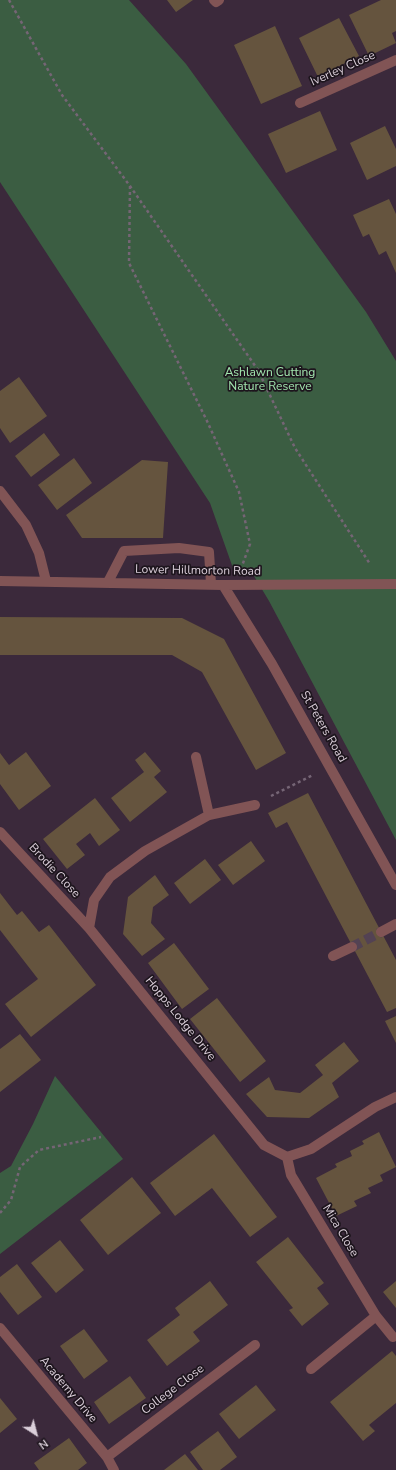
<!DOCTYPE html>
<style>
body{margin:0}
#map{position:relative;width:396px;height:1470px;overflow:hidden;background:#3b293b;font-family:"Nunito Sans",sans-serif}
canvas{display:block}
.north{position:absolute;left:16px;top:1414px;width:40px;height:40px;-webkit-text-stroke:3px #1d151d;paint-order:stroke;rotate:144deg;font-size:11px;font-weight:700;line-height:16px;text-align:center;color:#dbcfda}
.north::after{content:'';display:block;margin:auto;width:14px;height:18px;background:#dbcfda;clip-path:polygon(50% 0,100% 100%,50% 72%,0 100%)}
</style>
<div id="map">
<canvas width="396" height="1470"></canvas>
<div class="north">N</div>
</div>
<script>
const g = document.querySelector('canvas').getContext('2d');
g.lineJoin = 'round';
function paint(path, color) {
  g.fillStyle = color;
  g.fill(path, 'evenodd');
}
function shape(rows) {
  const path = new Path2D();
  for (const r of rows) {
    path.moveTo(r[0], r[1]);
    for (let i = 2; i < r.length; i += 2) path.lineTo(r[i], r[i + 1]);
  }
  return path;
}
function strokePath(path, color, width, dash) {
  g.strokeStyle = color;
  g.lineWidth = width;
  g.lineCap = dash ? 'butt' : 'round';
  g.setLineDash(dash || []);
  g.stroke(path);
}
function drawText(font, color, halo, rows, align = 'center') {
  g.font = font + ' "Nunito Sans",sans-serif';
  g.lineWidth = 3.5;
  g.setLineDash([]);
  g.textBaseline = 'middle';
  g.strokeStyle = halo;
  g.fillStyle = color;
  for (const [text, x, y, turn = 0] of rows) {
    g.save();
    g.translate(x, y);
    g.rotate((+turn || 0) * Math.PI / 180);
    g.textAlign = isNaN(turn) ? turn : align;
    if (halo) g.strokeText(text, 0, 0);
    g.fillText(text, 0, 0);
    g.restore();
  }
}
paint(shape([
 [0,0,129,0,186,64,366,312,396,361,396,840,269,601,251,571,234,571,210,503,0,182],
 [55,1076,123,1159,0,1254,0,1173,11,1166,33,1124]
]), '#3b5d42');
paint(shape([
 [167,0,193,0,176,12],
 [381,0,396,0,396,31,392,33,396,43,369,56,349,15],
 [339,18,359,56,318,77,299,38],
 [275,26,302,86,261,104,234,45],
 [320,111,337,150,286,173,268,134],
 [385,126,396,149,396,166,367,180,350,143],
 [389,199,396,214,396,273,386,251,379,255,369,234,363,237,353,215],
 [19,377,47,416,10,443,0,428,0,391],
 [44,433,60,455,31,477,15,456],
 [74,458,92,483,57,510,38,485],
 [142,460,168,462,163,538,82,538,66,515],
 [0,617,182,618,224,639,286,753,256,770,202,672,172,655,0,655],
 [26,752,51,786,19,810,0,784,0,753,9,765],
 [145,752,161,771,154,777,167,792,130,822,111,798,144,772,135,760],
 [308,793,396,960,396,1008,387,1012,287,822,276,828,268,813],
 [95,798,120,830,99,846,90,833,76,844,85,855,67,869,43,839],
 [251,841,265,861,233,885,218,865],
 [205,859,221,880,190,904,174,883],
 [155,875,169,895,153,907,151,923,165,939,142,956,123,934,128,897],
 [0,893,17,915,22,911,39,932,49,925,96,985,31,1037,5,1004,38,979,0,930],
 [174,943,209,989,182,1009,148,963],
 [217,998,266,1061,240,1082,190,1019],
 [396,1016,396,1043,385,1021],
 [20,1034,41,1060,0,1092,0,1049],
 [344,1042,359,1061,332,1083,339,1097,309,1118,267,1117,246,1094,269,1077,275,1090,300,1093,323,1075,315,1065],
 [379,1132,396,1167,380,1175,383,1181,368,1188,371,1193,354,1201,357,1206,336,1216,316,1178,337,1167,335,1164,352,1156,350,1151,364,1144,362,1141],
 [214,1134,277,1217,250,1237,212,1188,175,1216,150,1183],
 [132,1177,161,1213,108,1255,80,1220],
 [288,1237,324,1283,317,1288,329,1304,302,1326,289,1310,293,1308,256,1262],
 [60,1240,84,1270,56,1293,31,1263],
 [17,1264,42,1297,18,1315,0,1292,0,1277],
 [210,1281,228,1305,193,1332,200,1341,167,1366,147,1340,180,1315,175,1308],
 [396,1281,396,1308,383,1292],
 [84,1329,108,1361,84,1379,60,1346],
 [392,1351,396,1356,396,1403,369,1425,375,1431,363,1441,330,1402],
 [130,1376,146,1398,109,1424,94,1402],
 [256,1385,276,1410,239,1439,219,1414],
 [0,1398,17,1419,0,1433],
 [218,1431,237,1457,220,1470,203,1470,190,1452],
 [69,1438,87,1463,78,1470,39,1470,34,1463],
 [185,1454,198,1470,164,1470]
]), '#65543e');
strokePath(shape([
 [352,947,381,932]
]), '#534253', 10, [10, 5]);
strokePath(shape([
 [9,0,62,95,130,186,258,370,295,448,370,564],
 [130,186,129,263,207,421,239,492,250,544,242,566],
 [271,796,313,775],
 [0,1213,11,1200,20,1167,39,1150,101,1137]
]), '#756575', 2.5, [3, 3]);
strokePath(shape([
 [214,0,216,2,219,0],
 [300,103,396,60],
 [0,491,26,525,39,553,46,581],
 [0,581,223,585,396,584],
 [108,582,124,551,179,548,209,552,211,584],
 [223,585,272,664,396,885],
 [196,757,209,815],
 [255,805,209,815,145,851,110,877,94,900,89,928,264,1145,287,1157,311,1149,375,1107,396,1097],
 [0,832,89,928],
 [381,932,396,924],
 [333,956,352,947],
 [287,1157,291,1175,376,1316,393,1337],
 [0,1328,107,1457,114,1470],
 [311,1369,376,1316],
 [107,1457,255,1345]
]), '#815455', 10);
drawText('12px', '#dbcfda', '#1d151d', [
 ["Iverley Close",343,69,-24],
 ["Lower Hillmorton Road",198,571,1],
 ["St Peters Road",323,727,60],
 ["Brodie Close",54,871,47],
 ["Hopps Lodge Drive",180,1019,51],
 ["Mica Close",340,1231,59],
 ["Academy Drive",68,1390,50],
 ["College Close",173,1390,-37]
]);
drawText('12px', '#a1e6ae', '#1d151d', [
 ["Ashlawn Cutting",270,373],
 ["Nature Reserve",270,387]
]);
</script>
